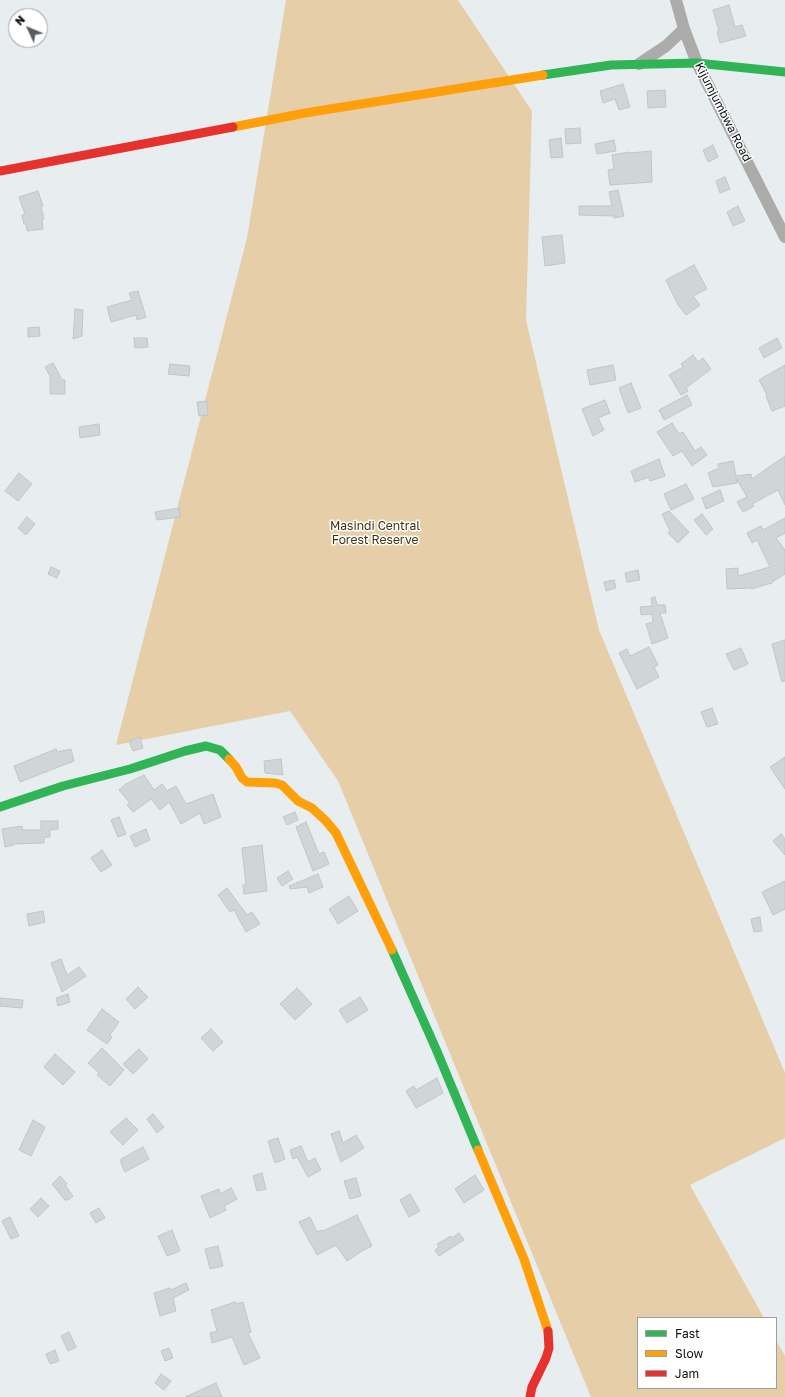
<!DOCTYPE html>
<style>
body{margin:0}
#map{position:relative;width:785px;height:1397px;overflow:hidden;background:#e8eef0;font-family:"Golos Text",sans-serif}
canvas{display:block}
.legend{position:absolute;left:637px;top:1317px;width:140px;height:72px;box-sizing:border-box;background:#fff;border:1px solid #9e9fa0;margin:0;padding:5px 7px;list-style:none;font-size:12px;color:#0c1012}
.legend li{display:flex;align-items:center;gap:8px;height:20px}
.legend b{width:20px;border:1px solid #9e9fa0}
.north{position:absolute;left:8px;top:8px;width:40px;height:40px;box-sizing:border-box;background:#fff;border:1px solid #9e9fa0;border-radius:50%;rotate:314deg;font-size:11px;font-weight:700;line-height:16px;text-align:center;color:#0c1012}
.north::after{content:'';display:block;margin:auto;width:14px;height:18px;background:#595e60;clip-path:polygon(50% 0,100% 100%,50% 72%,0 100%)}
</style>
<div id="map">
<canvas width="785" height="1397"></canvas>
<ul class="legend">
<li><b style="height:5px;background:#30b455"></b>Fast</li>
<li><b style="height:5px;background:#ff9f0a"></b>Slow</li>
<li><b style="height:5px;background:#e5322d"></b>Jam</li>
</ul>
<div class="north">N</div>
</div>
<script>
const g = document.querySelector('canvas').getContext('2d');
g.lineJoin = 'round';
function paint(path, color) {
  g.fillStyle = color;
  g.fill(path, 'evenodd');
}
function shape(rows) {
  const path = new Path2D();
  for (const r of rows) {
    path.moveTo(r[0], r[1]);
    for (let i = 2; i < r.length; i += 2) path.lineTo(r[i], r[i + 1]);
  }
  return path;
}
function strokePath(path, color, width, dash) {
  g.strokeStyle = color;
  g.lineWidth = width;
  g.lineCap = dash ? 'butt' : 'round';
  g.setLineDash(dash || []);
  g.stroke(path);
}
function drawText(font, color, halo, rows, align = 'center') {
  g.font = font + ' "Golos Text",sans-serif';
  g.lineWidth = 3;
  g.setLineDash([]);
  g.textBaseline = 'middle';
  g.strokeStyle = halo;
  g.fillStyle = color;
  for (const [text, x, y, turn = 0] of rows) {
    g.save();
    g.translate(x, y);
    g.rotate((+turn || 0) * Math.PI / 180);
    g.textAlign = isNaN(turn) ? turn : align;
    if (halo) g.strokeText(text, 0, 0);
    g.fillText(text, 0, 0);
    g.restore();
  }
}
paint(shape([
 [286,0,458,0,532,111,526,320,599,630,785,1073,785,1138,690,1185,764,1318,638,1318,638,1388,776,1388,776,1340,785,1356,785,1397,591,1397,338,781,290,711,116,745,247,238]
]), '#e6cfa8');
const building = shape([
 [729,5,735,27,742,25,746,36,720,43,717,32,719,31,713,10,729,5],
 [623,84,630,107,619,110,615,99,603,103,600,91,623,84],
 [665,90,666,107,648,108,647,91,665,90],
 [580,128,581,143,566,144,565,129,580,128],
 [561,138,563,157,551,158,549,140,561,138],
 [614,140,616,151,597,154,595,144,614,140],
 [713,145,718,157,708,162,703,150,713,145],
 [651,151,652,182,610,185,608,170,614,169,612,155,629,152,630,153,651,151],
 [725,177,730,189,720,193,716,181,725,177],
 [618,190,624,216,614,218,614,216,579,215,579,206,612,206,609,192,618,190],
 [38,191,43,206,41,207,44,219,42,220,43,229,27,231,26,224,24,224,22,215,25,214,19,197,38,191],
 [738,206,745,221,733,226,727,212,738,206],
 [562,235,565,263,545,266,542,237,562,235],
 [694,265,707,289,693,296,700,305,686,315,678,305,666,280,694,265],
 [138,291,146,317,137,320,136,315,111,322,107,307,132,300,129,293,138,291],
 [75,309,83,310,82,336,73,339,75,309],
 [39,327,40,336,28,337,28,328,39,327],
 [134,338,147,338,148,347,135,348,134,338],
 [777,338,782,348,764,358,759,348,777,338],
 [693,355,698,362,703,358,711,369,686,388,688,391,681,395,669,375,683,367,681,364,693,355],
 [53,363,62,380,65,380,65,394,50,394,50,376,45,367,53,363],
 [170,364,190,366,189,376,168,374,170,364],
 [613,365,616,380,590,385,587,370,613,365],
 [785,365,785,406,772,411,766,396,767,395,759,380,785,365],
 [631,383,641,408,628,413,619,388,631,383],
 [687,395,692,405,664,420,659,410,687,395],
 [605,400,610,413,598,418,604,430,593,436,582,409,605,400],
 [207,401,208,415,199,416,197,402,207,401],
 [672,423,679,434,683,432,695,451,701,447,707,455,692,466,682,451,673,456,657,432,672,423],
 [99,424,100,435,80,438,79,427,99,424],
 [785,456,785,505,778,490,752,504,754,506,743,512,737,502,747,497,736,478,737,483,713,487,708,473,719,468,718,464,733,461,736,476,751,474,752,479,785,456],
 [659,459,665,476,650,481,649,477,635,482,631,471,659,459],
 [19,473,32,484,18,501,5,491,19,473],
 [686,484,694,499,671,510,664,494,686,484],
 [720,490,724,501,706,509,702,498,720,490],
 [179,508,180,517,157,520,155,512,179,508],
 [669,511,689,532,678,543,668,533,670,531,662,514,669,511],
 [702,514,713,529,706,535,694,520,702,514],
 [27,517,35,524,26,535,18,528,27,517],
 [785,518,785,533,776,538,785,550,785,574,772,582,772,583,751,589,751,588,727,589,726,569,738,568,738,576,770,567,757,540,752,543,747,533,761,526,763,530,785,518],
 [51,567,60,571,57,578,48,574,51,567],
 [638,570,640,580,627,582,625,573,638,570],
 [614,580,616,588,606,591,604,582,614,580],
 [655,597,657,605,665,605,666,613,660,613,668,638,652,644,646,624,653,622,652,614,641,615,640,607,652,606,651,598,655,597],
 [785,640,785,681,782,682,772,644,785,640],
 [649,647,658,665,654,667,659,677,637,689,619,653,627,649,630,656,649,647],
 [741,648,748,664,734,670,726,654,741,648],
 [712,708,718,724,707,727,701,712,712,708],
 [140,737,143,748,133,751,129,741,140,737],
 [56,749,57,752,71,749,74,761,20,782,14,766,56,749],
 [785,757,785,789,770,767,785,757],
 [281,759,283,775,265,773,264,761,281,759],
 [144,775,154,790,162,784,167,791,176,786,186,804,213,794,221,817,204,824,200,813,181,824,169,802,160,810,151,799,133,812,127,805,130,803,119,790,126,784,144,775],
 [295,812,298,820,287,825,283,817,295,812],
 [119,817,126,834,118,837,111,820,119,817],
 [41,821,58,821,58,829,50,830,50,837,44,837,44,843,14,844,14,845,5,847,2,829,22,826,22,830,41,830,41,821],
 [306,822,319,854,324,852,329,864,313,871,296,827,306,822],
 [146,829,150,840,135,847,130,836,146,829],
 [781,834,785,839,785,855,773,841,781,834],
 [262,845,267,891,244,894,243,885,246,885,242,848,262,845],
 [102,850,112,865,101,872,91,858,102,850],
 [288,871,293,879,282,886,277,878,288,871],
 [318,874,323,887,309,893,307,887,290,889,289,886,318,874],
 [785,881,785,909,773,915,762,892,785,881],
 [227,888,247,915,252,912,260,924,246,932,234,910,230,912,218,895,227,888],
 [349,896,358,911,338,924,329,909,349,896],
 [43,911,45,922,29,926,27,914,43,911],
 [760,917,762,931,754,932,751,919,760,917],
 [61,959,67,975,79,967,86,976,62,992,51,963,61,959],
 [138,987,148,997,135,1009,126,999,138,987],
 [297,988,312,1004,295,1020,280,1004,297,988],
 [68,994,70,1002,58,1006,56,998,68,994],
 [360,997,368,1010,347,1023,339,1010,360,997],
 [0,998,23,1000,22,1008,0,1006,0,998],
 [102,1009,119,1022,110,1035,112,1037,107,1044,87,1030,102,1009],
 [211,1029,223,1042,213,1051,201,1038,211,1029],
 [102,1048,124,1070,110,1086,97,1075,99,1073,88,1063,102,1048],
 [139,1049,148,1059,133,1074,123,1064,139,1049],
 [55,1054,75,1072,63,1085,44,1067,55,1054],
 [437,1078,443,1093,416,1108,406,1091,414,1086,416,1090,437,1078],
 [153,1114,164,1127,157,1133,147,1119,153,1114],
 [126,1118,138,1130,123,1145,110,1132,126,1118],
 [33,1120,45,1127,31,1156,19,1150,33,1120],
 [339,1131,343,1143,356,1135,364,1148,341,1162,331,1134,339,1131],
 [278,1138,285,1159,275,1163,268,1141,278,1138],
 [301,1146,308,1162,315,1158,321,1170,308,1177,297,1157,293,1159,290,1150,301,1146],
 [143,1147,149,1159,125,1172,121,1163,121,1159,143,1147],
 [262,1173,266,1189,257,1191,253,1176,262,1173],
 [475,1175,484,1190,464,1203,455,1189,475,1175],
 [60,1176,67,1184,65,1185,73,1196,68,1200,65,1200,52,1184,60,1176],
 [356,1178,361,1196,350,1199,344,1181,356,1178],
 [231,1188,237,1199,224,1206,226,1210,210,1218,201,1196,219,1189,220,1194,231,1188],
 [410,1194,420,1211,409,1217,400,1200,410,1194],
 [41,1198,49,1206,38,1217,30,1209,41,1198],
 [99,1208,105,1218,96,1223,90,1213,99,1208],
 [357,1215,372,1246,362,1251,347,1261,336,1245,317,1255,299,1222,310,1217,317,1232,322,1230,323,1231,357,1215],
 [10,1217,19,1236,11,1239,2,1221,10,1217],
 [172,1230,180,1251,167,1256,158,1236,172,1230],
 [459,1233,464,1240,439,1256,435,1250,439,1247,437,1244,451,1236,452,1238,459,1233],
 [218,1246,223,1266,210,1269,205,1249,218,1246],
 [186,1283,189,1290,173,1298,176,1311,160,1316,154,1293,170,1288,171,1290,186,1283],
 [235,1302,236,1304,243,1302,251,1332,248,1333,260,1358,244,1365,232,1337,212,1343,210,1333,217,1331,211,1310,235,1302],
 [69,1332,76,1347,68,1351,61,1336,69,1332],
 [169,1348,173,1358,165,1361,161,1351,169,1348],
 [55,1350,59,1361,50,1364,46,1354,55,1350],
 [161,1374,171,1381,164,1390,155,1383,161,1374],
 [216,1383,222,1397,185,1397,216,1383]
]);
paint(building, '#d0d5d7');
strokePath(building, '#c1c5c7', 1);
strokePath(shape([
 [676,0,684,29,697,63,785,237],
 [639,64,666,46,684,29]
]), '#abacaa', 12);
strokePath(shape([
 [543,75,611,65,697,63,785,72],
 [0,807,63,786,130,769,185,751,206,746,220,750,229,759],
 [392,950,436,1049,478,1150]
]), '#30b455', 9);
strokePath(shape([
 [233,127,305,113,543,75],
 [229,759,236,767,242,778,247,782,275,783,282,785,298,801,312,808,326,821,336,833,392,950],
 [478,1150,524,1259,548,1331]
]), '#ff9f0a', 9);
strokePath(shape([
 [0,171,233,127],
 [530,1397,532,1387,546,1358,549,1348,548,1331]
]), '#e5322d', 9);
drawText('12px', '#0c1012', '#fff', [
 ["Kijumjumbwa Road",723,112,63]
]);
drawText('12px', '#422f0f', '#fff', [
 ["Masindi Central",375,526],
 ["Forest Reserve",375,540]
]);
</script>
